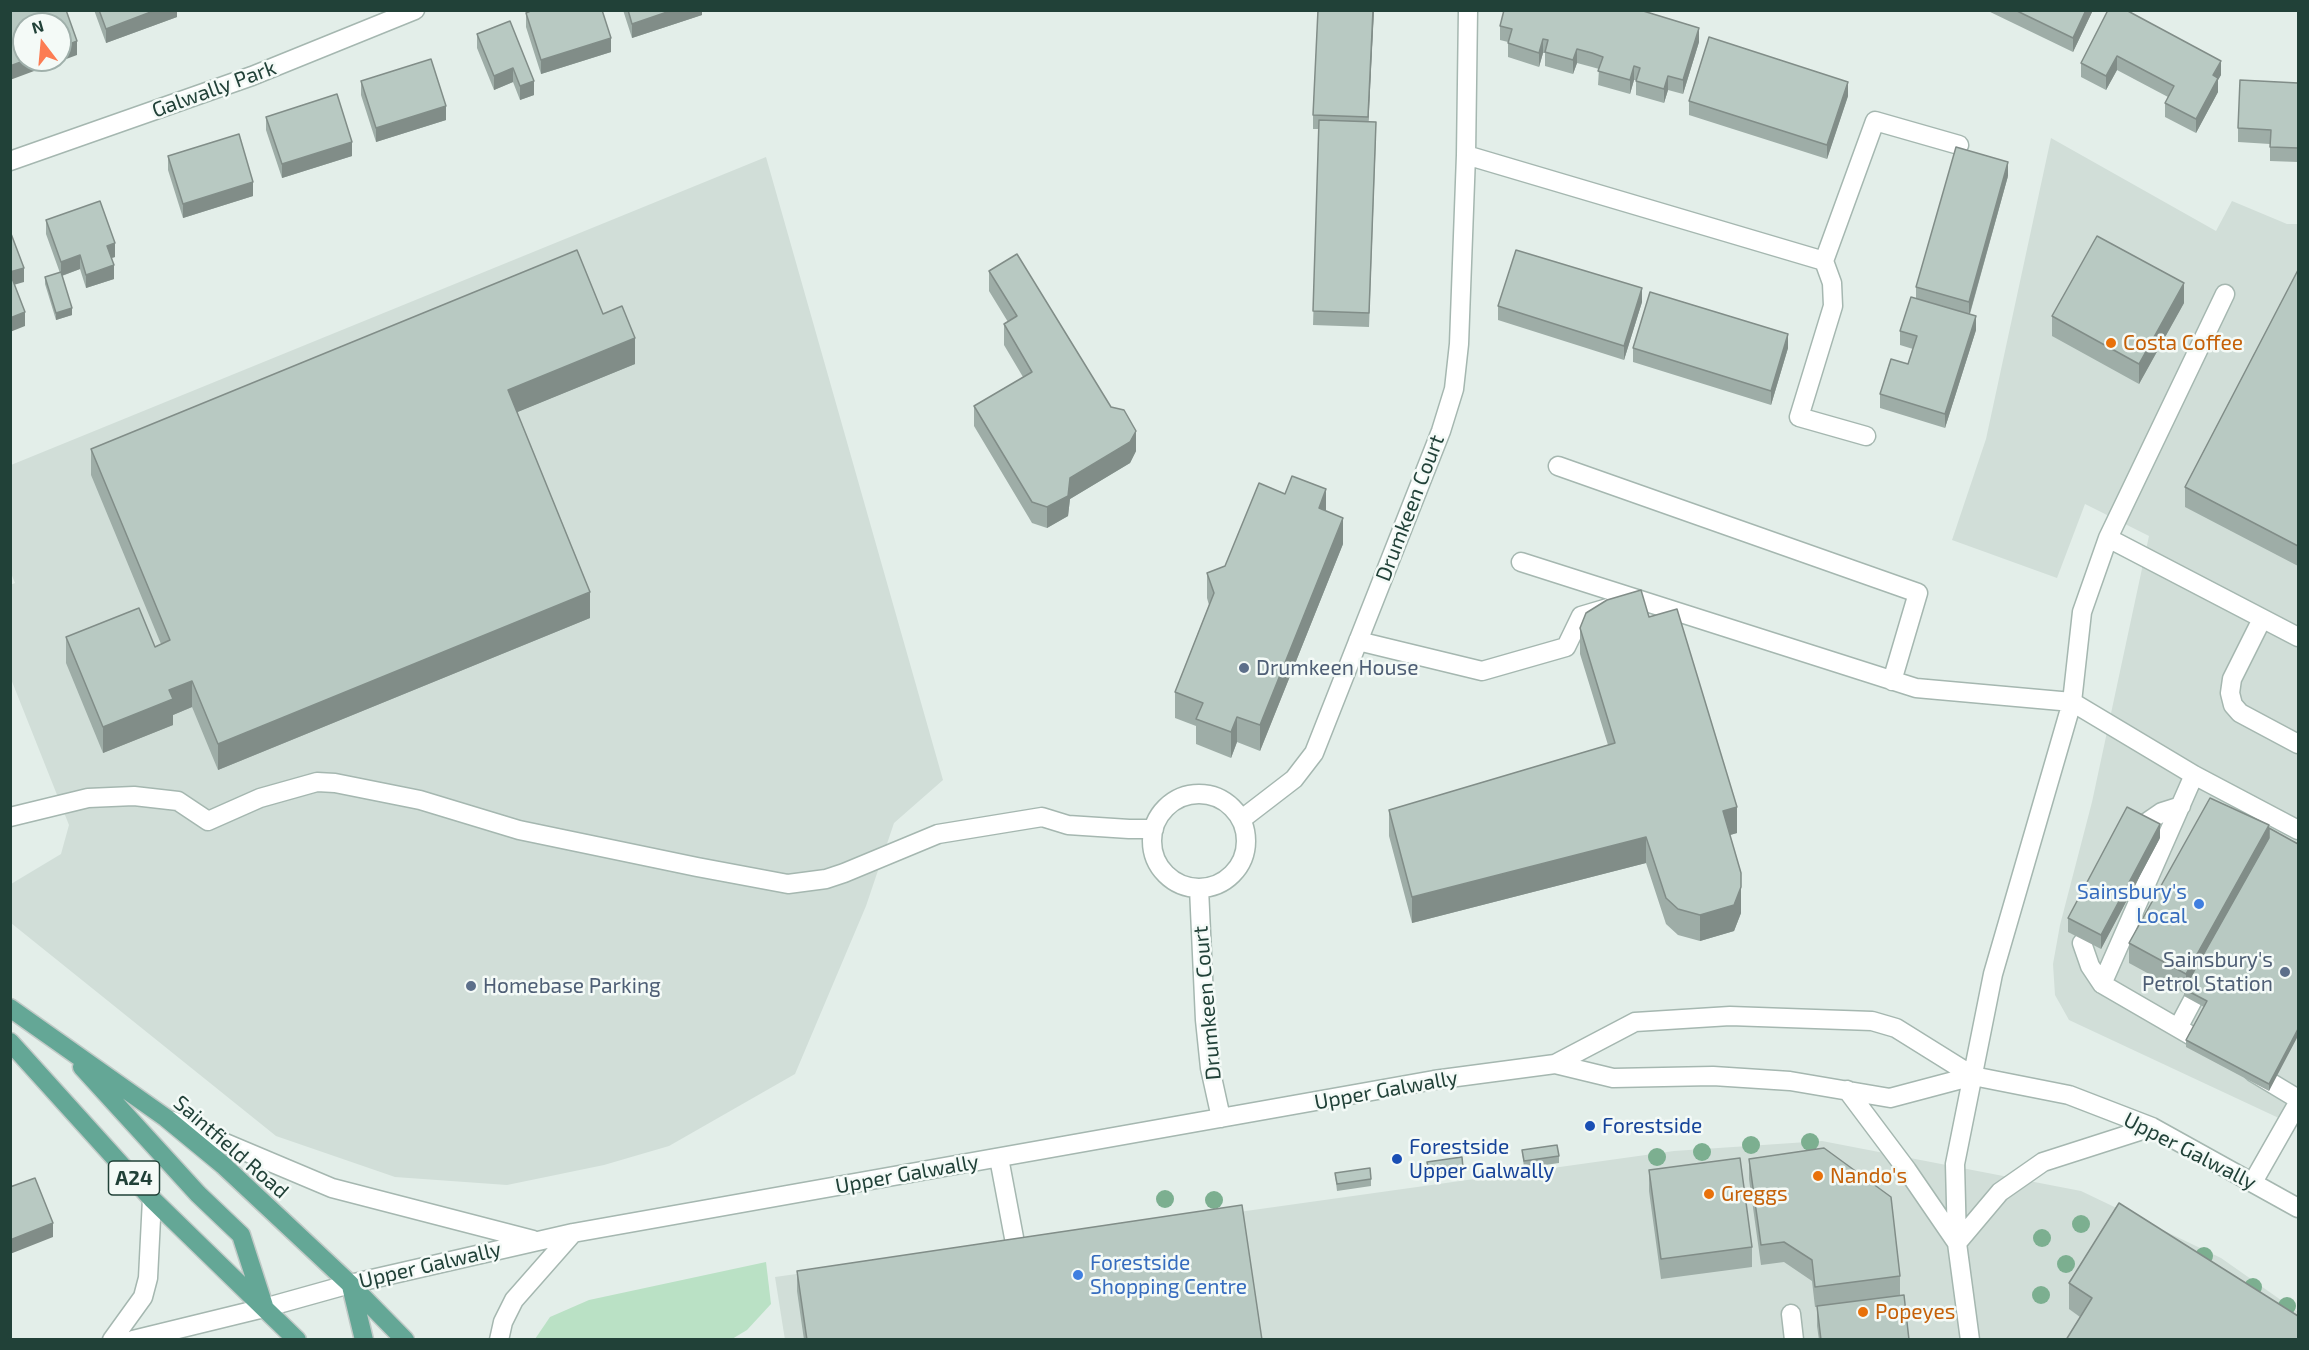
<!DOCTYPE html>
<style>
body{margin:0}
#map{position:relative;width:2309px;height:1350px;overflow:hidden;background:#e3eee9;font-family:"Exo 2",sans-serif}
canvas{display:block}
.frame{position:absolute;inset:0;border:12px solid #214138;pointer-events:none}
.north{position:absolute;left:12px;top:12px;width:60px;height:60px;box-sizing:border-box;background:#f4faf7;border:2px solid #a0b0ab;border-radius:50%;rotate:344deg;font-size:16px;font-weight:700;line-height:24px;text-align:center;color:#214138}
.north::after{content:'';display:block;margin:auto;width:21px;height:27px;background:#fc7c53;clip-path:polygon(50% 0,100% 100%,50% 72%,0 100%)}
</style>
<div id="map">
<canvas width="2309" height="1350"></canvas>
<div class="frame"></div>
<div class="north">N</div>
</div>
<script>
const g = document.querySelector('canvas').getContext('2d');
g.lineJoin = 'round';
function paint(path, color) {
  g.fillStyle = color;
  g.fill(path, 'evenodd');
}
function shape(rows) {
  const path = new Path2D();
  for (const r of rows) {
    if (r.length === 3) {
      path.moveTo(r[0] + r[2], r[1]);
      path.arc(r[0], r[1], r[2], 0, 2 * Math.PI);
      continue;
    }
    path.moveTo(r[0], r[1]);
    for (let i = 2; i < r.length; i += 2) path.lineTo(r[i], r[i + 1]);
  }
  return path;
}
function strokePath(path, color, width, dash) {
  g.strokeStyle = color;
  g.lineWidth = width;
  g.lineCap = dash ? 'butt' : 'round';
  g.setLineDash(dash || []);
  g.stroke(path);
}
function drawText(font, color, halo, rows, align = 'center') {
  g.font = font + ' "Exo 2",sans-serif';
  g.lineWidth = 5;
  g.setLineDash([]);
  g.textBaseline = 'middle';
  g.strokeStyle = halo;
  g.fillStyle = color;
  for (const [text, x, y, turn = 0] of rows) {
    g.save();
    g.translate(x, y);
    g.rotate((+turn || 0) * Math.PI / 180);
    g.textAlign = isNaN(turn) ? turn : align;
    if (halo) g.strokeText(text, 0, 0);
    g.fillText(text, 0, 0);
    g.restore();
  }
}
paint(shape([
 [2051,138,2216,231,2232,201,2287,224,2298,224,2298,1127,2069,1020,2055,995,2053,964,2060,925,2092,802,2149,536,2085,504,2057,578,1952,540,1986,439],
 [766,157,943,780,894,823,866,906,795,1074,669,1146,604,1165,507,1185,395,1177,276,1136,11,923,11,884,61,854,69,825,11,679,10,585,15,583,11,573,11,465],
 [1822,1141,2081,1191,2221,1258,2298,1312,2298,1339,785,1340,775,1277,1674,1151]
]), '#d1ded8');
paint(shape([
 [766,1262,771,1304,747,1330,732,1339,535,1339,550,1317,589,1300]
]), '#bae1c5');
const minor = shape([
 [1466,155,1824,261,1832,283,1833,306,1799,417,1866,436],
 [10,161,252,76,415,10],
 [1824,261,1875,121,1959,145],
 [1558,466,1918,593,1892,681],
 [2108,538,2298,637],
 [1521,562,1916,688,2072,702,2194,775,2298,830],
 [2262,619,2232,679,2230,693,2233,705,2240,713,2298,744],
 [1358,641,1482,671,1566,647,1581,616,1608,608],
 [2194,775,2102,984,2209,1046],
 [1199,841,47],
 [10,817,88,798,134,796,178,801,208,821,260,798,317,782,335,783,420,800,519,830,697,867,788,884,826,879,844,873,938,834,1042,817,1068,825,1129,829,1154,829],
 [1242,819,1294,779,1314,753,1441,431,1454,389,1459,344,1466,155,1468,10],
 [2146,823,2162,812,2181,806],
 [1199,888,1205,1020,1210,1068,1221,1118],
 [2082,943,2090,966,2102,984],
 [2178,1028,2204,979],
 [1555,1064,1613,1078,1713,1076,1790,1081,1890,1098,1973,1076],
 [2253,1072,2298,1099],
 [1847,1090,1907,1170,1957,1243],
 [173,1121,332,1188,533,1240],
 [999,1158,1018,1259],
 [2253,1182,2298,1103],
 [1957,1243,2000,1192,2043,1162,2152,1127],
 [1791,1314,1794,1340],
 [112,1340,143,1297,148,1278,152,1199],
 [133,1340,264,1308,350,1284,573,1233,1434,1080,1555,1064,1635,1022,1730,1016,1872,1021,1896,1028,1973,1076,2069,1095,2152,1127,2298,1208],
 [499,1340,503,1322,514,1300,573,1233],
 [1970,1340,1957,1243,1955,1164,1993,974,2072,702,2082,612,2108,538,2225,294]
]);
const major = shape([
 [10,1008,166,1118,223,1165,350,1284,405,1340],
 [10,1042,152,1199,297,1340],
 [82,1067,198,1194,241,1235,264,1306],
 [351,1286,364,1340]
]);
strokePath(minor, '#a5b7b0', 21);
strokePath(major, '#c1cac7', 21);
strokePath(minor, '#fff', 18);
strokePath(major, '#64a796', 18);
g.fillStyle = '#7caf90';
for (const [x, y] of [
 [1810,1142],
 [1751,1145],
 [1702,1152],
 [1657,1157],
 [1165,1199],
 [1214,1200],
 [2081,1224],
 [2042,1238],
 [2204,1256],
 [2066,1264],
 [2253,1287],
 [2041,1295],
 [2287,1306]
]) {
  g.beginPath();
  g.arc(x, y, 9, 0, 2 * Math.PI);
  g.fill();
}
paint(shape([
 [94,10,177,10,177,17,106,43],
 [623,10,702,10,702,15,632,38],
 [1318,10,1374,10,1368,122,1376,136,1369,327,1313,325,1319,129,1313,129,1313,115],
 [1986,10,2093,10,2073,52],
 [2108,10,2221,75,2218,80,2218,92,2196,133,2165,117,2165,103,2168,97,2117,70,2106,90,2081,77,2081,63],
 [526,13,611,52,541,74,526,27],
 [510,21,534,95,520,100,513,82,494,90,477,48,477,34],
 [1500,26,1699,42,1683,94,1668,90,1664,103,1636,95,1636,80,1634,80,1630,94,1598,85,1599,69,1592,67,1577,63,1573,74,1545,66,1545,53,1543,53,1539,67,1508,57,1508,42,1500,40],
 [361,81,446,120,376,142,361,95],
 [2298,83,2298,162,2270,161,2270,144,2238,142,2238,128],
 [1848,96,1827,159,1689,115,1689,101],
 [266,117,352,156,282,178,266,130],
 [168,156,253,196,183,218,168,170],
 [2008,176,1970,314,1976,330,1945,428,1880,408,1880,394,1908,364,1913,349,1900,345,1900,331,1916,298,1916,287],
 [46,220,115,257,112,258,114,279,86,288,80,269,62,276,72,315,56,320,45,284,45,277,60,273,46,234],
 [2298,270,2298,566,2185,507,2185,487],
 [989,271,1136,451,1130,463,1070,499,1068,516,1047,528,1032,523,974,426,974,406,1023,377,1004,345,1004,324,1008,322,989,291],
 [1642,302,1624,360,1498,320,1498,306],
 [2184,303,2139,384,2052,336,2052,316],
 [603,314,635,364,517,412,590,618,218,770,192,707,173,715,173,725,103,753,66,663,66,637,155,647,161,644,91,475,91,449],
 [1633,348,1788,348,1771,405,1633,362],
 [1326,511,1343,544,1260,751,1237,742,1231,758,1196,744,1196,726,1175,718,1175,692,1209,605,1207,598,1207,573,1225,566],
 [1649,617,1737,833,1730,835,1741,913,1734,931,1700,941,1678,935,1666,924,1646,863,1412,923,1389,836,1389,810,1608,745,1580,654,1580,628],
 [2269,828,2298,844,2269,1091,2186,1047,2186,1040,2204,1007,2184,996,2184,993,2129,963,2129,943],
 [2160,838,2101,949,2068,932,2068,918],
 [1522,1150,1559,1156,1559,1163,1524,1168],
 [1749,1159,1900,1276,1900,1295,1909,1340,1819,1340,1817,1326,1817,1307,1815,1307,1812,1281,1784,1262,1761,1265,1749,1179],
 [1427,1162,1463,1168,1463,1175,1429,1180],
 [1649,1170,1752,1247,1752,1267,1661,1279,1649,1191],
 [1335,1173,1371,1179,1371,1186,1337,1191],
 [797,1271,1262,1340,804,1340,797,1291],
 [2069,1283,2298,1316,2080,1317,2069,1309]
]), '#9eada7');
paint(shape([
 [156,10,177,10,177,17,106,43,106,29],
 [673,10,702,10,702,15,632,38,632,24],
 [1373,10,1374,10,1368,131,1368,117],
 [2086,10,2093,10,2073,52,2073,38],
 [1699,28,1699,42,1683,94,1683,80],
 [611,38,611,52,541,74,541,60],
 [1543,39,1543,53,1539,67,1539,53],
 [77,41,77,55,10,80,10,66,26,60,60,60,60,48],
 [1577,49,1577,63,1573,74,1573,60],
 [2117,56,2117,70,2106,90,2106,76],
 [2221,61,2221,75,2218,80,2218,92,2196,133,2196,119,2213,75],
 [1634,66,1634,80,1630,94,1630,80],
 [513,68,513,82,494,90,494,76],
 [1668,76,1668,90,1664,103,1664,89],
 [534,81,534,95,520,100,520,86],
 [1848,82,1848,96,1827,159,1827,145],
 [446,106,446,120,376,142,376,128],
 [352,142,352,156,282,178,282,164],
 [2008,162,2008,176,1969,316,1969,302],
 [253,182,253,196,183,218,183,204],
 [115,243,115,257,107,259,107,246],
 [80,255,80,269,61,276,61,262],
 [114,265,114,279,86,288,86,275],
 [24,268,24,282,10,286,10,272],
 [2184,283,2184,303,2139,384,2139,364],
 [1642,288,1642,302,1624,360,1624,346],
 [72,308,72,315,56,320,56,313],
 [25,312,25,326,10,332,10,318],
 [1976,316,1976,330,1945,428,1945,414],
 [1788,334,1788,348,1771,405,1771,391],
 [635,338,635,364,508,416,508,390],
 [1136,431,1136,451,1130,463,1070,499,1068,516,1047,528,1047,507,1070,478],
 [1326,489,1326,515,1319,508],
 [1343,518,1343,544,1260,751,1260,725],
 [590,592,590,618,218,770,218,744],
 [192,681,192,707,173,715,173,725,103,753,103,727,169,690],
 [1237,717,1237,742,1231,758,1231,732],
 [1737,807,1737,833,1723,837,1723,811],
 [2160,824,2160,838,2101,949,2101,935],
 [2269,825,2269,845,2186,990,2186,974],
 [1646,837,1646,863,1412,923,1412,897],
 [1741,873,1741,913,1734,931,1700,941,1700,915],
 [2298,1029,2298,1036,2269,1091,2269,1084],
 [53,1223,53,1237,10,1254,10,1240]
]), '#818d88');
const building = shape([
 [10,10,66,10,77,41,60,48,60,24,24,24,24,60,26,60,10,66,10,10],
 [99,10,156,10,106,29,99,10],
 [533,10,602,10,611,38,541,60,526,13,533,10],
 [628,10,673,10,632,24,628,10],
 [1318,10,1373,10,1368,117,1313,115,1318,10],
 [1504,10,1640,10,1699,28,1683,80,1668,76,1664,89,1636,81,1640,68,1634,66,1630,80,1598,71,1603,57,1592,53,1577,49,1573,60,1545,52,1548,40,1543,39,1539,53,1508,43,1512,29,1500,26,1504,10],
 [2015,10,2086,10,2073,38,2015,10],
 [2108,10,2126,10,2221,61,2213,75,2218,78,2196,119,2165,103,2174,86,2117,56,2106,76,2081,63,2108,10],
 [510,21,534,81,520,86,513,68,494,76,477,34,510,21],
 [1709,37,1848,82,1827,145,1689,101,1709,37],
 [431,59,446,106,376,128,361,81,431,59],
 [2240,80,2298,83,2298,148,2270,147,2271,130,2238,128,2240,80],
 [337,94,352,142,282,164,266,117,337,94],
 [1319,120,1376,122,1369,313,1313,311,1319,120],
 [239,134,253,182,183,204,168,156,239,134],
 [1956,147,2008,162,1969,302,1916,287,1956,147],
 [100,201,115,243,107,246,114,265,86,275,80,255,61,262,46,220,100,201],
 [10,231,24,268,10,272,10,231],
 [2097,236,2184,283,2139,364,2052,316,2097,236],
 [577,250,603,314,622,306,635,338,508,390,590,592,218,744,192,681,169,690,173,699,103,727,66,637,139,608,155,647,170,640,91,449,577,250],
 [1516,250,1642,288,1624,346,1498,306,1516,250],
 [1017,254,1111,407,1124,410,1136,431,1130,442,1070,478,1068,496,1047,507,1032,502,974,406,1032,372,1004,324,1017,316,989,271,1017,254],
 [2298,270,2298,546,2185,487,2298,270],
 [61,272,72,308,56,313,45,277,61,272],
 [10,273,25,312,10,318,10,273],
 [1650,292,1788,334,1771,391,1633,348,1650,292],
 [1911,297,1976,316,1945,414,1880,394,1891,359,1908,364,1917,336,1900,331,1911,297],
 [1292,476,1326,489,1319,508,1343,518,1260,725,1237,717,1231,732,1196,719,1203,703,1175,692,1214,593,1207,573,1225,566,1259,483,1285,494,1292,476],
 [1641,590,1649,617,1677,609,1737,807,1723,811,1741,873,1741,887,1734,905,1700,915,1678,909,1666,898,1646,837,1412,897,1389,810,1615,743,1580,628,1586,613,1607,600,1641,590],
 [2210,798,2269,825,2186,974,2129,943,2210,798],
 [2127,807,2160,824,2101,935,2068,918,2127,807],
 [2269,828,2298,844,2298,1029,2269,1084,2186,1040,2207,1001,2184,989,2269,838,2269,828],
 [1557,1145,1559,1156,1524,1161,1522,1150,1557,1145],
 [1824,1148,1891,1197,1900,1276,1815,1287,1812,1260,1784,1242,1761,1245,1749,1159,1824,1148],
 [1462,1157,1463,1168,1429,1173,1427,1162,1462,1157],
 [1740,1158,1752,1247,1661,1259,1649,1170,1740,1158],
 [1370,1168,1371,1179,1337,1184,1335,1173,1370,1168],
 [35,1178,53,1223,10,1240,10,1187,35,1178],
 [2119,1203,2298,1316,2298,1340,2066,1340,2092,1298,2069,1283,2119,1203],
 [1242,1205,1262,1340,807,1340,797,1271,1242,1205],
 [1904,1295,1909,1340,1821,1340,1817,1306,1904,1295]
]);
paint(building, '#b8c9c2');
strokePath(building, '#818d88', 1.5);
for (const [x, y, r, color] of [
 [2111,343,6,"#e8710a"],
 [1244,668,6,"#5c6f8a"],
 [2199,904,6,"#3f7fe0"],
 [2285,972,6,"#5c6f8a"],
 [471,986,6,"#5c6f8a"],
 [1590,1126,6,"#1a4fb4"],
 [1397,1159,6,"#1a4fb4"],
 [1818,1176,6,"#e8710a"],
 [1709,1194,6,"#e8710a"],
 [1078,1275,6,"#3f7fe0"],
 [1863,1312,6,"#e8710a"]
]) {
  const dot = new Path2D();
  dot.arc(x, y, r, 0, 2 * Math.PI);
  g.fillStyle = color;
  g.fill(dot);
  strokePath(dot, '#f4faf7', 2);
}
for (const [x, y, w] of [
 [134,1178,51]
]) {
  const box = new Path2D();
  box.roundRect(x - w / 2, y - 17, w, 34, 4.5);
  g.fillStyle = '#f4faf7';
  g.fill(box);
  strokePath(box, '#214138', 1.5);
}
drawText('bold 20px', '#214138', null, [
 ["A24",134,1178]
]);
drawText('21px', '#214138', '#f4faf7', [
 ["Galwally Park",214,89,-20],
 ["Drumkeen Court",1410,508,-69],
 ["Drumkeen Court",1207,1003,-95],
 ["Upper Galwally",1386,1090,-10],
 ["Saintfield Road",231,1147,41],
 ["Upper Galwally",2190,1151,27],
 ["Upper Galwally",907,1174,-10],
 ["Upper Galwally",430,1265,-13]
]);
drawText('21px', '#c56008', '#f4faf7', [
 ["Costa Coffee",2123,343],
 ["Nando's",1830,1176],
 ["Greggs",1721,1194],
 ["Popeyes",1875,1312]
], 'left');
drawText('21px', '#4e5e75', '#f4faf7', [
 ["Drumkeen House",1256,668],
 ["Sainsbury's",2273,960,"right"],
 ["Petrol Station",2273,984,"right"],
 ["Homebase Parking",483,986]
], 'left');
drawText('21px', '#366cbe', '#f4faf7', [
 ["Sainsbury's",2187,892],
 ["Local",2187,916],
 ["Forestside",1090,1263,"left"],
 ["Shopping Centre",1090,1287,"left"]
], 'right');
drawText('21px', '#164399', '#f4faf7', [
 ["Forestside",1602,1126],
 ["Forestside",1409,1147],
 ["Upper Galwally",1409,1171]
], 'left');
</script>
